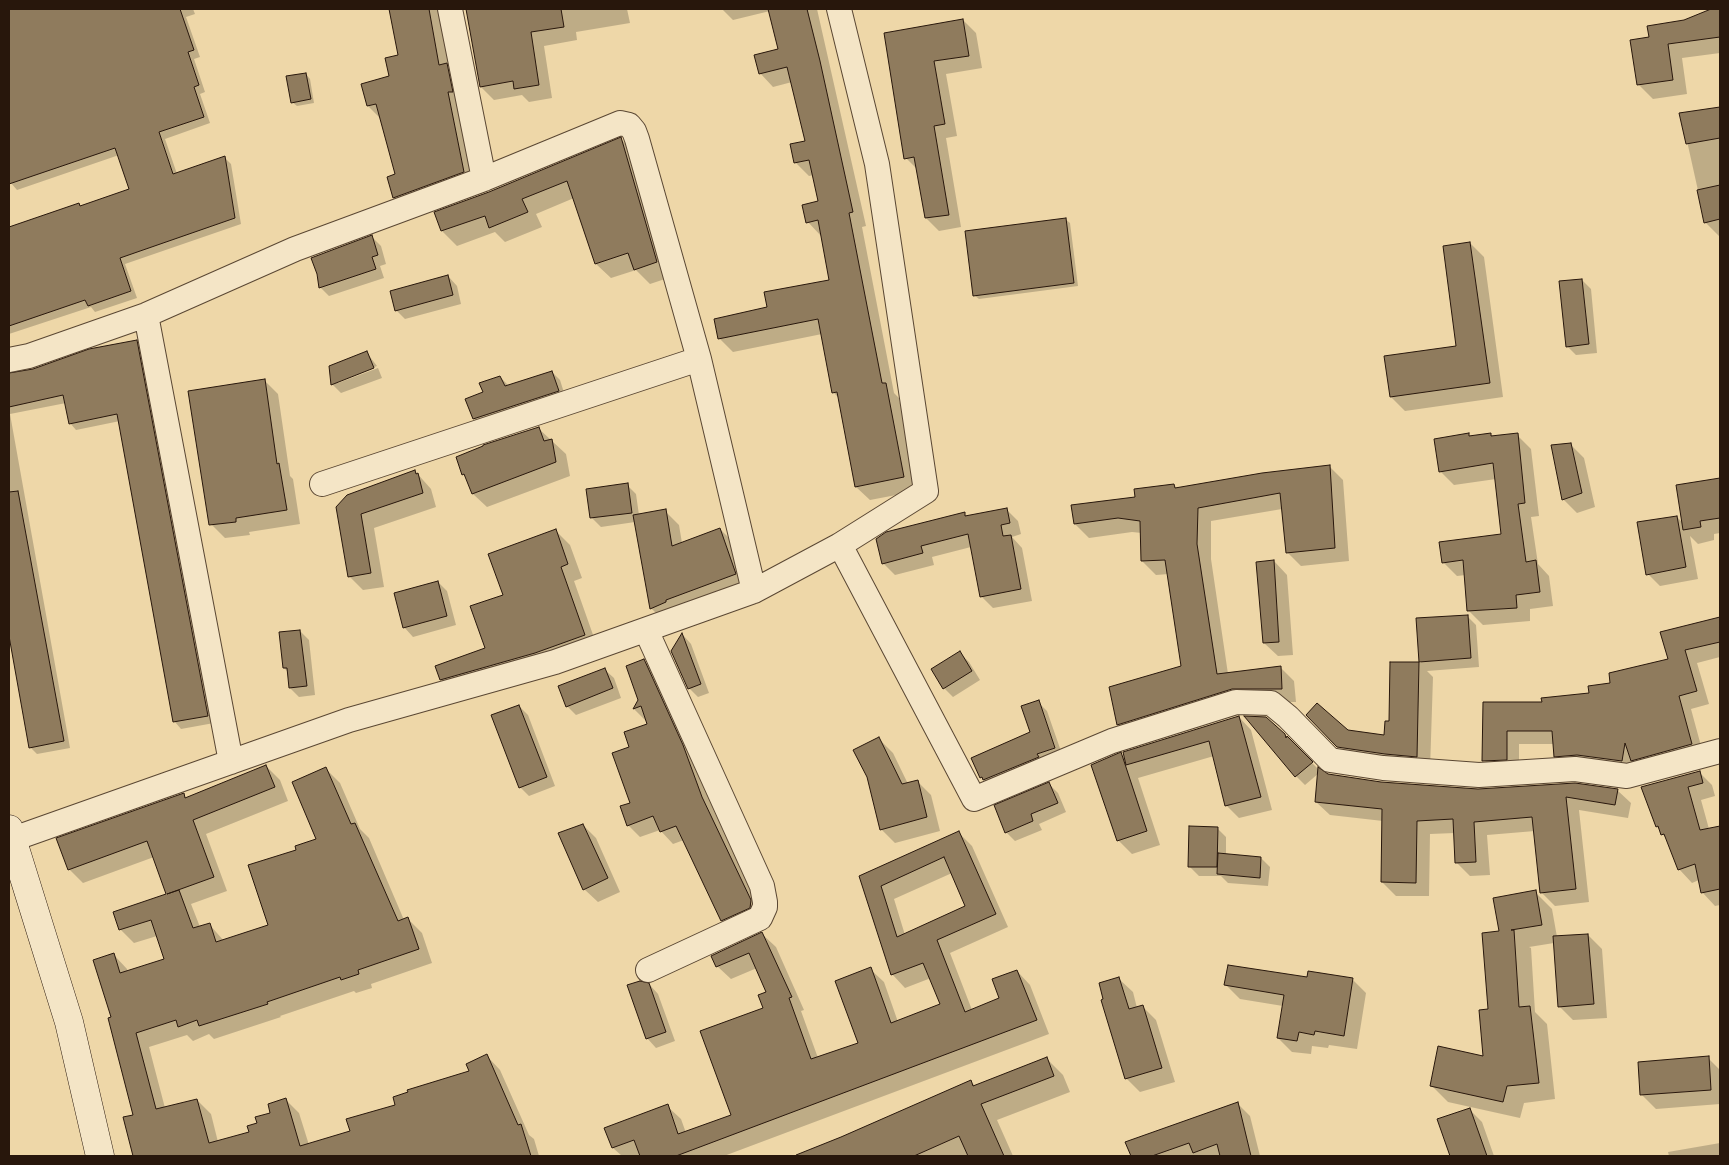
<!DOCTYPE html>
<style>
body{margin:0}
#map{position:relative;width:1729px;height:1165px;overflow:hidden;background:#eed7a8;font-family:"Gentium Book Plus",serif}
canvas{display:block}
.frame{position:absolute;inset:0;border:10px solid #28170c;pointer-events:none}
</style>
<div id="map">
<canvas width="1729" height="1165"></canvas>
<div class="frame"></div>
</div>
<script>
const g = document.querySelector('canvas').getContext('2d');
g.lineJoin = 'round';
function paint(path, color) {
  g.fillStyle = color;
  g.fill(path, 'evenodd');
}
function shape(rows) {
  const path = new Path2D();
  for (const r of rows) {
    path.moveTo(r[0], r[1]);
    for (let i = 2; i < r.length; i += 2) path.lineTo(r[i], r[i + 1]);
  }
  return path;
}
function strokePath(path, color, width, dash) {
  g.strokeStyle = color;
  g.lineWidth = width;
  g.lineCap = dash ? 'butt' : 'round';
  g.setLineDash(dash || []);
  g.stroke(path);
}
paint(shape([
 [9,9,193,9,195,14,186,17,200,57,194,59,205,92,200,94,210,123,165,139,177,174,225,158,231,164,241,224,125,264,137,298,95,312,91,307,9,334,9,228,79,204,81,207,130,190,119,155,17,190,11,183,9,178],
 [391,9,440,9,477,186,408,211,394,198,397,175,381,119,368,106,391,77,399,56],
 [467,9,627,9,630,23,576,32,577,40,544,46,552,98,529,102,522,95,494,100,481,87],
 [722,9,817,9,866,226,862,227,894,393,899,398,917,491,870,500,856,487,839,398,833,392,822,334,733,352,719,338,768,308,831,281,821,236,808,222,820,202,814,175,809,176,796,163,807,142,792,82,773,87,760,73,780,50,770,11,733,20],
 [1711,9,1720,9,1720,53,1682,58,1687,94,1653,99,1638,84,1651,38],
 [963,20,976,33,982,68,946,74,957,136,946,138,961,227,939,231,926,218,918,170,906,158,885,34],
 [306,74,310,79,314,103,297,106,292,102],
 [1720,108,1720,236,1719,236,1705,222,1681,114],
 [621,139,636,154,671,277,650,284,636,270,611,278,596,264,574,198,536,214,542,227,505,242,495,232,457,246,442,231,436,213,489,193],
 [1065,219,1070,223,1078,286,979,299,974,295],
 [372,237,381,246,386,264,380,266,384,278,329,296,320,287],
 [1470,243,1484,257,1503,397,1405,411,1391,397,1458,347],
 [448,276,457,286,461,304,405,319,396,310],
 [1582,280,1591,289,1597,353,1576,355,1567,346],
 [136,341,143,348,214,723,181,729,175,722,120,421,76,430,70,423,66,403,10,414,70,748,37,754,30,747,9,630,9,375],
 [367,353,377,366,338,381,338,383,378,368,382,378,341,393,332,384],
 [552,372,560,380,566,399,482,427,474,419,467,400,484,393,500,377,508,385],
 [264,380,278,394,290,476,293,479,300,524,249,532,250,535,225,538,211,524],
 [538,428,566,454,570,476,487,507,473,494,467,479,463,474],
 [1490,434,1494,437,1517,435,1531,449,1539,516,1531,517,1538,564,1549,576,1553,606,1530,609,1530,621,1483,625,1469,611,1466,575,1457,576,1443,562,1502,535,1496,479,1454,485,1440,471,1468,435,1470,437],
 [1570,444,1584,458,1595,507,1577,513,1563,499],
 [1329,466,1343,480,1349,561,1301,566,1287,552,1282,509,1211,521,1211,559,1228,674,1280,667,1294,681,1296,702,1247,702,1132,738,1119,724,1182,667,1169,574,1156,575,1142,561,1142,533,1132,532,1089,538,1075,524,1137,498,1174,486,1177,489],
 [415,471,431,489,436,507,374,528,384,587,363,590,349,576,338,507],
 [1720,479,1720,533,1714,534,1714,540,1698,544,1690,536,1698,579,1660,586,1648,574,1677,517,1683,523,1677,486],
 [627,485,636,494,639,515,665,511,679,525,682,543,720,529,734,543,749,588,665,622,651,608,635,522,601,527,592,518,588,490],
 [1006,509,1018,521,1021,534,1012,537,1022,548,1032,601,993,608,981,596,971,547,932,557,934,565,895,575,883,563,964,514,967,517],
 [556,531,570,545,582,578,574,581,598,649,455,693,441,680,487,649,504,595],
 [1274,561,1287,575,1293,655,1278,656,1264,643],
 [438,582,447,591,456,625,413,637,404,627],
 [1467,616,1476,625,1479,667,1427,671,1433,677,1430,770,1352,761,1307,715,1347,732,1385,736,1390,723,1391,663,1421,663,1418,619],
 [1720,619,1720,657,1697,663,1709,704,1691,709,1704,757,1645,773,1568,769,1555,756,1554,744,1519,744,1519,772,1497,773,1484,760,1484,703,1543,704,1590,694,1669,660,1662,633],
 [300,631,309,640,315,695,299,697,290,688,288,672,284,668],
 [683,635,691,644,709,693,698,697,689,688],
 [960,653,969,662,980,680,953,697,944,688],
 [644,660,656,673,695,758,714,811,762,913,735,932,722,920,684,840,673,844,660,830,640,837,628,825,631,803,631,748,649,724,634,709,640,700],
 [604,669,614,678,621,698,576,715,567,706],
 [1038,702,1047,711,1063,757,990,787,981,777,1031,733],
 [519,706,528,715,555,786,529,796,520,787],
 [1239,717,1251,730,1272,810,1239,818,1227,806,1214,756,1138,778,1160,845,1132,854,1118,840,1121,754,1126,759],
 [1285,735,1318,769,1328,775,1381,783,1478,790,1617,790,1631,803,1628,818,1579,810,1589,902,1555,906,1541,892,1535,831,1487,835,1490,875,1470,876,1457,863,1455,833,1430,834,1429,896,1396,896,1382,882,1383,821,1330,815,1316,802,1319,773,1305,785,1296,776],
 [879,739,893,753,908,784,917,781,931,795,940,831,895,843,881,829],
 [266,766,280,780,288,801,206,834,227,891,191,904,200,927,209,924,224,941,270,926,298,850,318,840,326,769,340,783,360,829,369,838,404,920,408,919,422,933,432,963,371,984,372,988,356,993,354,991,280,1016,281,1017,214,1039,209,1034,193,1041,187,1035,149,1047,165,1108,197,1100,211,1114,218,1142,250,1133,285,1099,299,1113,309,1145,351,1132,397,1105,471,1072,487,1056,500,1070,529,1135,534,1139,539,1156,134,1156,124,1118,135,1115,113,1017,114,955,127,969,128,972,165,960,157,936,134,943,120,929,168,895,154,857,83,883,69,869,183,795,187,798],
 [1699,772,1712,785,1715,796,1701,800,1709,829,1720,827,1720,905,1715,906,1702,892,1699,880,1692,883,1679,869,1668,841,1657,827],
 [1049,784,1058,793,1066,812,1039,824,1042,830,1015,841,1006,832],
 [583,825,596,838,620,892,598,902,584,889],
 [1217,828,1226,837,1226,855,1261,858,1270,867,1268,886,1228,883,1221,876,1199,876,1189,866],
 [959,833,972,846,1008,927,950,953,972,1010,1001,999,1017,971,1030,985,1049,1034,724,1156,622,1156,613,1148,667,1106,681,1119,686,1133,732,1115,764,1009,767,992,757,968,731,979,717,966,762,934,776,947,804,1010,801,1011,818,1058,859,1044,870,969,884,982,898,1022,941,1005,931,978,905,988,892,974,861,877],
 [952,873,967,906,905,935,894,899],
 [1535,892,1552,909,1557,937,1588,935,1602,949,1607,1018,1573,1020,1559,1006,1554,943,1529,947,1531,948,1535,1012,1547,1024,1555,1099,1524,1103,1520,1118,1448,1102,1431,1085,1484,1057,1489,1010,1500,932],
 [1119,979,1133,992,1137,1008,1142,1006,1156,1020,1175,1082,1140,1092,1126,1078],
 [1308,979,1352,979,1366,993,1357,1049,1329,1045,1328,1048,1312,1046,1311,1054,1292,1052,1278,1038,1283,1006,1240,999,1226,985],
 [649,984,658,994,675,1041,656,1048,647,1038],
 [1708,1058,1720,1070,1720,1104,1656,1109,1642,1095],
 [1047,1059,1063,1075,1070,1092,997,1120,1013,1156,796,1156,841,1139,971,1081,975,1086],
 [1237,1103,1250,1116,1260,1156,1132,1156,1127,1143],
 [1470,1110,1482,1122,1494,1156,1452,1156,1439,1120],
 [1720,1143,1720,1156,1669,1156,1668,1152]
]), '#0003');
const building = shape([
 [9,9,180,9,194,50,188,52,199,85,194,87,204,117,159,132,173,174,225,156,235,218,120,258,131,291,88,306,85,300,9,326,9,227,79,203,80,206,129,189,115,148,9,184,9,9],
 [389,9,429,9,439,65,447,63,453,92,448,92,464,172,393,198,387,177,395,174,376,104,367,106,361,84,389,76,385,58,398,55,389,9],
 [466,9,561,9,564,27,531,32,539,85,514,89,513,81,480,87,466,9],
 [768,9,807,9,820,61,853,212,849,213,882,383,886,383,904,477,855,487,837,392,832,393,818,319,718,339,714,319,767,307,764,292,829,280,818,220,806,223,802,205,818,201,809,160,794,163,790,144,805,141,787,67,759,74,754,55,778,49,768,9],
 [1711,9,1720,9,1720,37,1668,44,1673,80,1637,85,1630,40,1649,37,1647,26,1684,20,1711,9],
 [963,19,969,56,934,61,945,124,934,126,949,215,925,218,914,157,904,159,884,33,963,19],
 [306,73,311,99,291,103,286,76,306,73],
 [1720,107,1720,138,1686,144,1679,113,1720,107],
 [621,137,657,262,634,270,628,253,595,264,567,181,522,199,528,212,511,219,489,228,485,216,441,231,434,212,489,192,621,137],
 [1720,185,1720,219,1704,223,1697,190,1720,185],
 [1066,218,1074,283,973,296,965,231,1066,218],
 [372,235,378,255,372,257,376,269,319,288,317,274,311,258,372,235],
 [1470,242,1490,383,1390,397,1384,356,1456,346,1443,246,1470,242],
 [448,275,453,295,395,311,390,291,448,275],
 [1582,279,1589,344,1566,347,1559,281,1582,279],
 [137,340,208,716,173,722,117,414,69,424,63,395,9,407,9,373,33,369,89,349,137,340],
 [367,351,374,368,331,385,329,366,367,351],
 [552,371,559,391,473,419,465,399,483,392,479,383,500,376,505,386,552,371],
 [265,379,277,464,279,463,287,510,236,518,236,522,209,525,188,391,265,379],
 [539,427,544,441,552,439,556,462,472,494,464,474,462,475,456,457,483,446,483,445,539,427],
 [1469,433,1469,436,1491,433,1491,436,1518,433,1525,503,1518,504,1526,562,1536,560,1540,592,1516,595,1517,608,1467,611,1463,560,1442,563,1439,542,1501,534,1493,463,1439,472,1434,439,1469,433],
 [1571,443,1582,493,1562,500,1551,445,1571,443],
 [1330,465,1335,548,1286,553,1280,493,1198,508,1197,544,1217,674,1281,666,1282,689,1232,689,1117,725,1109,687,1181,666,1165,560,1141,561,1140,521,1118,518,1074,524,1071,505,1135,497,1134,489,1174,484,1175,488,1262,473,1330,465],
 [415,470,416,474,418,473,423,493,361,514,371,573,348,577,336,507,347,495,415,470],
 [1720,478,1720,518,1700,521,1701,527,1683,530,1676,485,1720,478],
 [628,483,632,513,590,518,586,489,628,483],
 [18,491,64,741,29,748,9,636,9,492,18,491],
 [1007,508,1010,523,1001,525,1003,536,1011,535,1021,589,980,597,968,534,921,546,923,553,882,564,876,539,886,532,965,512,965,516,1007,508],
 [666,509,672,546,720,528,736,574,666,600,666,602,650,609,633,515,666,509],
 [1677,516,1686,567,1646,575,1637,522,1677,516],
 [556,529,568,564,561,567,585,635,535,653,440,680,435,666,485,648,470,606,503,595,488,554,556,529],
 [1274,560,1279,642,1263,643,1256,562,1274,560],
 [438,581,447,616,403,628,394,593,438,581],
 [1468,615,1471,658,1419,662,1416,618,1468,615],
 [1720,617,1720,642,1685,650,1697,691,1679,696,1692,744,1631,761,1625,743,1622,761,1577,755,1554,757,1552,731,1507,731,1507,760,1482,761,1483,702,1542,702,1541,698,1589,693,1588,686,1610,683,1609,673,1668,659,1660,632,1720,617],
 [300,630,307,686,289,688,287,668,283,668,279,632,300,630],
 [682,633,701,684,688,689,671,651,682,633],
 [960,651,972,671,943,689,931,669,960,651],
 [644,659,683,745,702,797,751,900,750,908,721,921,676,826,660,832,653,816,627,826,620,806,630,803,612,753,629,747,624,732,647,724,641,706,633,709,638,700,626,666,644,659],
 [1390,662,1419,662,1417,757,1385,754,1337,747,1306,715,1317,703,1348,730,1384,735,1385,721,1389,721,1390,662],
 [605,668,613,688,566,707,558,686,605,668],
 [1039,700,1055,748,1037,754,1039,757,983,780,982,777,980,778,971,758,1030,732,1021,706,1039,700],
 [519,705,547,777,519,788,491,715,519,705],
 [1239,716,1261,797,1225,806,1209,741,1126,765,1123,752,1239,716],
 [1244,716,1266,717,1285,734,1286,738,1287,736,1313,762,1295,777,1244,716],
 [879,737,902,784,918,780,927,817,880,830,867,777,853,750,879,737],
 [1121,752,1147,831,1117,841,1091,765,1121,752],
 [266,765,275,787,193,820,214,877,167,894,179,890,193,928,210,923,216,942,268,925,248,865,296,850,295,846,316,839,292,782,326,767,351,824,355,823,398,921,408,917,419,949,358,970,359,974,341,980,340,977,267,1002,268,1004,199,1026,197,1020,178,1027,176,1020,136,1033,156,1109,197,1099,209,1143,249,1132,247,1126,257,1123,255,1117,270,1113,268,1104,286,1098,300,1146,350,1131,346,1119,395,1105,393,1097,408,1092,407,1090,469,1071,466,1064,487,1054,518,1125,521,1124,531,1156,133,1156,123,1117,133,1115,108,1018,111,1017,93,960,114,953,120,973,164,959,151,920,119,930,113,912,166,894,147,841,68,870,56,838,184,793,185,798,266,765],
 [1318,767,1328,774,1381,782,1478,789,1575,783,1618,789,1615,805,1566,797,1576,889,1540,893,1532,817,1474,822,1476,862,1455,863,1453,819,1417,821,1416,883,1381,882,1382,809,1315,802,1318,767],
 [1700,771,1703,783,1688,787,1700,830,1720,826,1720,889,1701,893,1695,864,1678,870,1664,834,1661,835,1658,826,1656,827,1641,787,1700,771],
 [1049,782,1058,803,1031,814,1033,821,1005,833,994,805,1049,782],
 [583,824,608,878,583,890,558,833,583,824],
 [1189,826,1218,827,1217,867,1188,867,1189,826],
 [959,831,996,914,937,940,965,1012,999,998,992,979,1017,970,1037,1020,676,1156,640,1156,634,1140,612,1148,604,1128,668,1104,678,1134,731,1115,700,1031,763,1008,758,995,766,992,749,953,716,967,711,956,762,932,792,997,789,998,811,1059,858,1043,835,981,871,967,891,1023,940,1004,923,963,891,975,859,876,959,831],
 [944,857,965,906,897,937,881,886,944,857],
 [1218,853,1261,857,1260,878,1217,874,1218,853],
 [1536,890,1542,925,1511,930,1514,930,1519,1007,1530,1006,1539,1083,1507,1086,1503,1102,1430,1086,1438,1046,1483,1056,1479,1010,1488,1009,1482,933,1499,931,1493,898,1536,890],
 [1588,934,1594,1004,1558,1007,1553,936,1588,934],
 [1228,965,1307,977,1308,971,1353,978,1344,1036,1315,1031,1314,1035,1299,1032,1297,1041,1277,1038,1284,995,1224,985,1228,965],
 [1119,977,1129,1009,1143,1005,1162,1068,1125,1079,1101,1000,1103,999,1099,983,1119,977],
 [640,981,649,983,666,1032,646,1039,627,985,640,981],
 [1709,1056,1711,1090,1640,1095,1638,1062,1709,1056],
 [1047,1057,1054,1076,981,1104,1004,1156,968,1156,959,1136,914,1156,796,1156,796,1155,841,1137,971,1080,973,1086,1047,1057],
 [1238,1102,1251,1156,1220,1156,1217,1144,1193,1153,1189,1143,1152,1156,1131,1156,1125,1142,1238,1102],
 [1470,1108,1487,1156,1450,1156,1437,1119,1470,1108]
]);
paint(building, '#8f7b5d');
strokePath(building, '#28170c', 1);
const street = shape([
 [450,9,484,179],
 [839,9,877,164,926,491,840,545],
 [146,315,231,762],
 [9,360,29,356,146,315,295,249,484,179,620,123,629,125,634,131,637,139,699,359,754,591],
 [322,484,699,359],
 [646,630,762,886,765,902,765,907,760,918,648,970],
 [13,839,349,720,555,662,754,591,840,545,974,799,1112,741,1236,702,1271,703,1288,717,1330,760,1383,768,1479,775,1575,769,1627,776,1720,751]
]);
const secondary = shape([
 [9,829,69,1022,100,1156]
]);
strokePath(street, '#5a4733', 26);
strokePath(secondary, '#28170c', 29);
strokePath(street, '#f4e5c6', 24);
strokePath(secondary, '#f4e5c6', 28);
</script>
